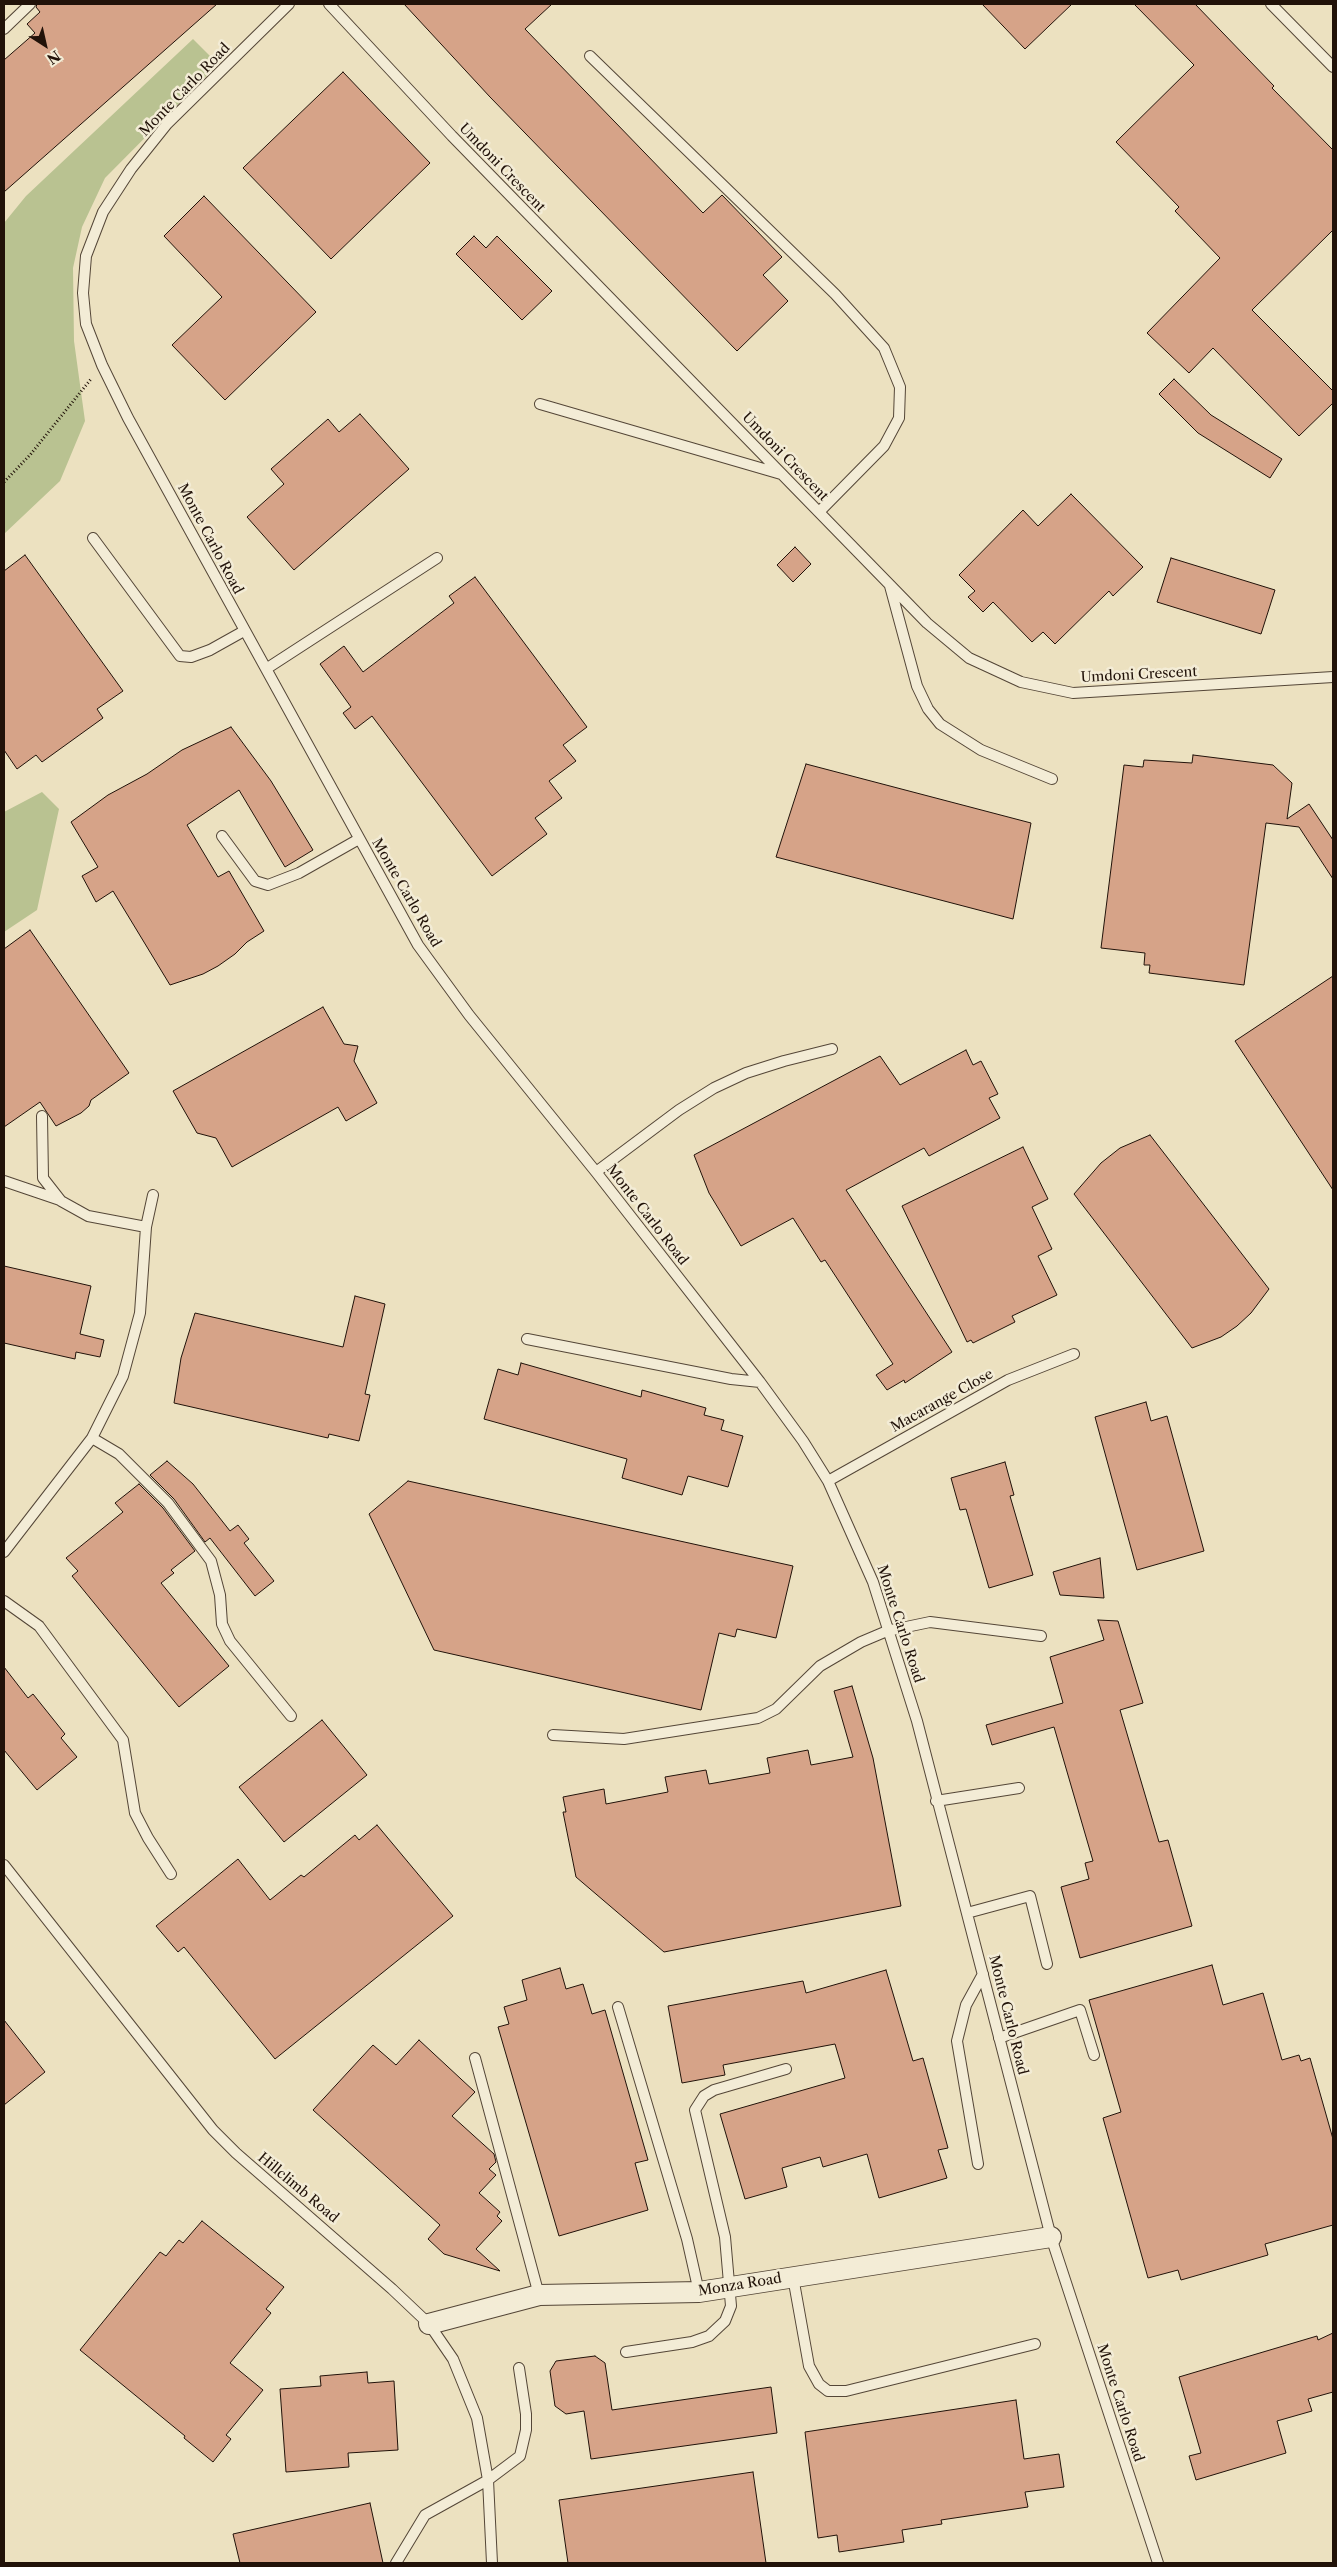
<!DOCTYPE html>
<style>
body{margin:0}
#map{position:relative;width:1337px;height:2567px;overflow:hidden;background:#ece1c0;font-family:"Libre Caslon Text",serif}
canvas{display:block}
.frame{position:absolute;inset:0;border:5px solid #211209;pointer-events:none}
.north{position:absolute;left:20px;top:20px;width:50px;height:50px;-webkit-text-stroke:4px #f3ecd6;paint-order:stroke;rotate:145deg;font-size:14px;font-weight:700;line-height:20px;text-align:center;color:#211209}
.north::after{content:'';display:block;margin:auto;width:18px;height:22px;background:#211209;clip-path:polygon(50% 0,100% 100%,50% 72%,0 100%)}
</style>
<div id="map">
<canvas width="1337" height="2567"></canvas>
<div class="frame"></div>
<div class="north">N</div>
</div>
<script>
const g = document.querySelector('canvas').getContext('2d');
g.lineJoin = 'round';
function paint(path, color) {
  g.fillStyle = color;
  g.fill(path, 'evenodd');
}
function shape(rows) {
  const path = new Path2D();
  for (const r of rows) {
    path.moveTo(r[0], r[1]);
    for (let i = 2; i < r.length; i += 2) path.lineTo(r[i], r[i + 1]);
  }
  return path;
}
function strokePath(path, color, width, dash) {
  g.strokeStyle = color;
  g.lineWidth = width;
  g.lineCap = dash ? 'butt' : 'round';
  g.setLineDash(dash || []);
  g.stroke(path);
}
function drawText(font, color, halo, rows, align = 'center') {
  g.font = font + ' "Libre Caslon Text",serif';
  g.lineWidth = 5;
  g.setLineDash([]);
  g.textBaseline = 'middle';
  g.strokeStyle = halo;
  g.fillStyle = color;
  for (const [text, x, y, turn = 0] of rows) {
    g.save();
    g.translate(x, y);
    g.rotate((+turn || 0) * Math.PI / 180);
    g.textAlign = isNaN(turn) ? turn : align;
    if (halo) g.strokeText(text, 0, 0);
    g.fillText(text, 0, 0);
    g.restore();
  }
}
paint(shape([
 [193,39,218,64,105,178,82,227,73,268,74,341,85,421,60,481,4,534,4,223,26,196],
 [42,792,59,809,37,910,4,932,4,812]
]), '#b9c291');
const building = shape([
 [37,4,217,4,4,192,4,60,35,33,27,24,40,12,36,7,37,4],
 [404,4,552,4,525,29,703,213,722,195,782,257,763,275,788,301,737,351,490,97,404,4],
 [982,4,1072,4,1025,49,982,4],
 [1134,4,1195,4,1274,86,1272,88,1333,150,1333,230,1252,310,1333,391,1333,403,1299,436,1213,348,1189,373,1147,333,1220,258,1175,211,1179,207,1116,142,1194,65,1134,4],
 [343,72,430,163,331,259,243,168,343,72],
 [204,196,316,312,225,400,172,345,222,297,164,236,204,196],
 [474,236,486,248,497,236,552,291,522,320,456,254,474,236],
 [1174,379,1211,415,1282,459,1270,478,1198,433,1159,394,1174,379],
 [360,414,409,469,294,570,247,517,284,484,271,469,328,419,339,432,360,414],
 [1071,494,1143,567,1113,596,1109,591,1055,644,1043,632,1032,642,993,602,983,612,968,597,975,591,959,575,1023,510,1038,526,1071,494],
 [795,547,811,564,793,582,777,565,795,547],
 [25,555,123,691,97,709,103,718,42,762,36,755,17,769,4,750,4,571,25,555],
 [1171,558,1275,590,1261,634,1157,602,1171,558],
 [475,577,587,727,563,745,576,761,549,781,562,798,535,818,547,834,492,876,372,716,355,729,343,713,351,707,320,664,344,646,363,672,454,603,449,596,475,577],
 [231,727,271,781,313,850,285,867,239,790,187,825,218,877,229,871,264,931,247,942,235,954,218,966,203,974,170,985,113,891,96,902,82,876,98,867,71,822,108,795,147,774,182,750,231,727],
 [1193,755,1273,765,1292,783,1287,819,1309,804,1333,840,1333,879,1299,827,1266,823,1244,985,1149,973,1150,965,1144,965,1145,953,1101,948,1124,765,1143,767,1144,760,1192,763,1193,755],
 [806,764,1031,823,1013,919,776,857,806,764],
 [30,930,129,1073,91,1100,89,1106,81,1113,56,1126,40,1102,4,1127,4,949,30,930],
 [1333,976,1333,1190,1235,1041,1333,976],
 [323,1007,344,1044,358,1046,354,1061,377,1103,346,1121,338,1107,232,1167,216,1138,197,1133,173,1091,323,1007],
 [966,1050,973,1065,981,1061,998,1094,989,1098,1000,1118,929,1156,924,1148,846,1190,952,1352,905,1383,904,1380,887,1390,876,1375,893,1364,825,1260,821,1262,793,1218,741,1246,709,1193,694,1155,880,1056,900,1085,966,1050],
 [1150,1135,1269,1289,1251,1313,1237,1326,1221,1337,1192,1348,1074,1194,1101,1163,1120,1148,1150,1135],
 [1023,1147,1048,1199,1032,1207,1052,1249,1038,1256,1057,1295,1012,1316,1015,1322,973,1343,971,1340,967,1342,902,1206,1023,1147],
 [4,1266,91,1286,80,1334,104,1340,100,1357,76,1352,75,1359,4,1343,4,1266],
 [355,1296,385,1304,365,1394,370,1395,359,1441,329,1434,328,1438,174,1403,181,1358,195,1313,343,1347,355,1296],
 [521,1363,641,1397,642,1390,706,1408,704,1415,724,1420,721,1430,743,1436,728,1487,688,1476,682,1495,622,1478,627,1459,484,1419,498,1369,518,1375,521,1363],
 [1146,1402,1151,1421,1167,1416,1204,1551,1137,1570,1095,1417,1146,1402],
 [167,1461,193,1484,230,1531,238,1525,249,1539,244,1543,274,1581,255,1596,210,1538,205,1542,174,1499,150,1475,167,1461],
 [1005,1462,1014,1495,1010,1496,1033,1575,989,1588,966,1509,960,1510,951,1478,1005,1462],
 [408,1481,793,1566,776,1638,737,1629,735,1637,719,1633,701,1710,434,1650,369,1514,408,1481],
 [139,1484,163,1508,195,1551,171,1570,174,1573,161,1583,229,1666,179,1707,72,1576,78,1571,66,1558,123,1512,115,1503,139,1484],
 [1100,1558,1104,1598,1060,1595,1053,1572,1100,1558],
 [1098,1620,1118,1621,1143,1703,1120,1710,1159,1842,1168,1840,1192,1926,1080,1958,1061,1887,1089,1879,1085,1863,1093,1861,1054,1727,992,1745,986,1725,1063,1703,1050,1657,1104,1640,1098,1620],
 [4,1667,28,1698,33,1694,65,1734,61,1738,77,1757,37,1790,4,1750,4,1667],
 [852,1686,873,1758,901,1906,664,1952,576,1877,563,1812,566,1812,563,1797,604,1789,606,1804,668,1792,665,1777,706,1770,709,1784,770,1773,767,1758,808,1750,811,1765,853,1757,834,1691,852,1686],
 [322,1720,367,1775,284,1842,239,1787,322,1720],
 [377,1825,453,1916,275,2059,184,1947,178,1952,156,1926,238,1859,270,1900,301,1875,304,1877,355,1835,359,1840,377,1825],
 [1212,1965,1223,2005,1263,1993,1282,2060,1299,2055,1301,2061,1310,2058,1333,2139,1333,2225,1265,2244,1268,2255,1181,2280,1178,2270,1148,2278,1103,2118,1121,2112,1089,2000,1212,1965],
 [560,1968,566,1989,583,1984,592,2014,605,2010,648,2160,635,2163,648,2210,559,2236,498,2027,509,2024,504,2007,527,2000,522,1980,560,1968],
 [886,1970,913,2061,923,2058,948,2148,938,2150,947,2178,879,2198,867,2154,823,2167,820,2157,782,2168,787,2187,745,2199,720,2114,845,2078,835,2044,723,2065,725,2075,682,2083,668,2006,803,1981,806,1993,886,1970],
 [4,2020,45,2072,4,2105,4,2020],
 [419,2040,475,2092,452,2116,494,2154,496,2162,489,2169,496,2175,479,2193,500,2212,497,2216,502,2221,476,2249,500,2271,444,2254,428,2239,440,2225,313,2110,373,2045,396,2065,419,2040],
 [202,2221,284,2287,266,2309,271,2313,230,2363,263,2390,226,2435,231,2439,213,2462,184,2438,185,2436,80,2350,160,2252,166,2256,179,2240,183,2243,202,2221],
 [1333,2333,1333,2392,1308,2399,1312,2411,1277,2421,1286,2453,1196,2480,1189,2456,1201,2453,1179,2377,1317,2336,1318,2340,1333,2333],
 [595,2356,605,2363,612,2410,771,2387,777,2433,591,2459,584,2411,566,2414,555,2406,550,2371,556,2361,595,2356],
 [367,2372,368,2383,394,2381,398,2450,348,2453,349,2467,286,2472,280,2389,321,2386,320,2376,367,2372],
 [1016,2400,1024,2459,1059,2454,1064,2487,1025,2492,1028,2507,941,2520,942,2524,902,2530,904,2542,839,2552,837,2535,818,2538,805,2432,1016,2400],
 [753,2472,766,2563,568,2563,559,2500,753,2472],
 [370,2503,383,2563,240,2563,233,2534,370,2503]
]);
paint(building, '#d6a388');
strokePath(building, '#211209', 1);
const lane = shape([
 [289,4,167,124,131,169,103,212,86,256,83,293,86,324,102,365,128,418,418,945,469,1015,596,1172,760,1382,803,1441,828,1481,873,1582,917,1721,1051,2237,1158,2563],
 [329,4,452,136,890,585,927,623,969,658,1021,682,1073,693,1333,677],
 [1271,4,1333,67],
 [4,29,30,4],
 [590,56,835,294,884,348,900,387,899,418,884,446,819,512],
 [540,404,781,474],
 [93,538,180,656,191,657,210,650,244,631],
 [890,586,917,686,928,709,940,724,981,750,1052,779],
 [266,669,437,558],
 [222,836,255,881,268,885,299,873,359,839],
 [42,1116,43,1178,61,1201,88,1216,146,1227],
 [596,1172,679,1110,714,1088,746,1073,784,1061,832,1049],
 [4,1181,60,1200],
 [527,1339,731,1379,760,1382],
 [92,1438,119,1454,168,1503,211,1561,220,1595,222,1624,230,1641,291,1716],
 [828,1481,1008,1380,1074,1354],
 [4,1552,92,1438,123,1376,140,1313,146,1227,153,1195],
 [4,1601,39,1626,123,1740,135,1813,148,1838,171,1874],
 [553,1735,624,1739,758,1718,776,1709,820,1666,861,1642,887,1631,930,1622,1041,1636],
 [936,1801,1019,1788],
 [4,1865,213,2130,236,2153,392,2289,429,2324,453,2359,477,2418,488,2480,492,2563],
 [967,1913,1030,1896,1047,1964],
 [618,2007,687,2239,699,2292],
 [999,2038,1080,2010,1094,2055],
 [475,2058,539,2295],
 [978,2164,957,2041,966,2005,983,1974],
 [793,2277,809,2366,819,2384,828,2391,846,2391,1035,2344],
 [626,2352,692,2342,709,2336,725,2321,731,2306,725,2237,695,2110,704,2096,714,2090,786,2069],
 [396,2563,425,2515,488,2480,520,2456,526,2430,526,2414,519,2368]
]);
const street = shape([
 [429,2324,539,2295,699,2292,1051,2237]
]);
strokePath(lane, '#544637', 12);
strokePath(street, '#544637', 22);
strokePath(shape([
 [4,482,30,455,91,379]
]), '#211209', 3, [1, 2.5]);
strokePath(lane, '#f3ecd6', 10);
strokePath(street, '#f3ecd6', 20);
drawText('14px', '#211209', '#f3ecd6', [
 ["Monte Carlo Road",185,90,-46],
 ["Umdoni Crescent",502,168,46],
 ["Umdoni Crescent",785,457,46],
 ["Monte Carlo Road",210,539,62],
 ["Umdoni Crescent",1139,675,-3],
 ["Monte Carlo Road",406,893,60],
 ["Monte Carlo Road",647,1215,52],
 ["Macarange Close",942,1401,-29],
 ["Monte Carlo Road",900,1624,72],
 ["Monte Carlo Road",1008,2015,76],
 ["Hillclimb Road",298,2188,40],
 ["Monza Road",740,2285,-9],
 ["Monte Carlo Road",1120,2403,72]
]);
</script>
